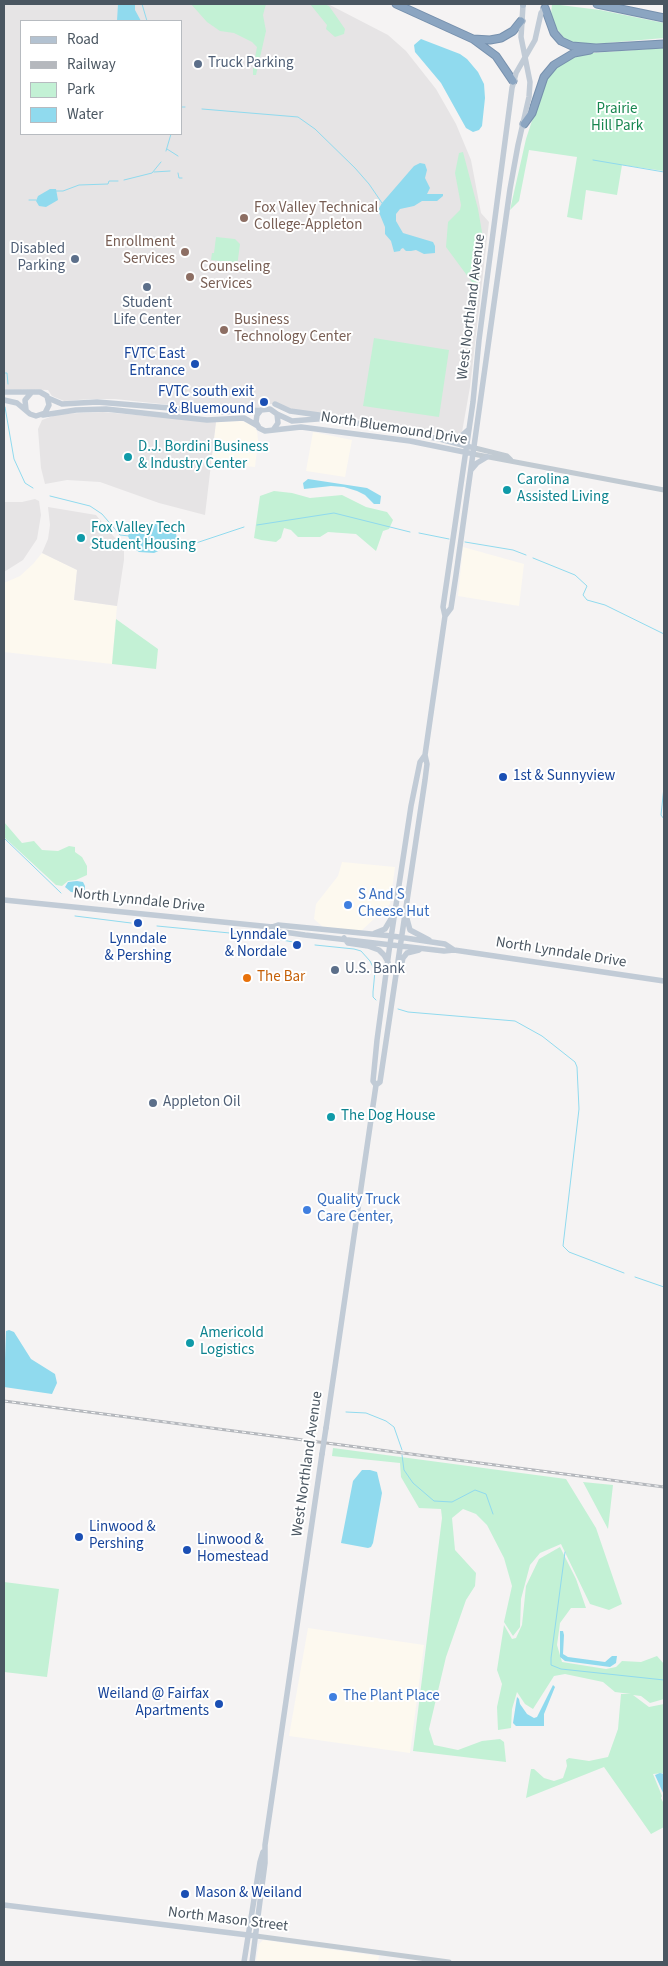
<!DOCTYPE html>
<style>
body{margin:0}
#map{position:relative;width:668px;height:1966px;overflow:hidden;background:#f5f3f3;font-family:"Source Sans 3",sans-serif}
canvas{display:block}
.frame{position:absolute;inset:0;border:5px solid #4a5661;pointer-events:none}
.legend{position:absolute;left:20px;top:20px;width:162px;height:115px;box-sizing:border-box;background:#fff;border:1px solid #b7bbc0;margin:0;padding:6px 9px;list-style:none;font-size:15px;color:#4a5661}
.legend li{display:flex;align-items:center;gap:10px;height:25px}
.legend b{width:25px;border:1px solid #b7bbc0}
</style>
<div id="map">
<canvas width="668" height="1966"></canvas>
<div class="frame"></div>
<ul class="legend">
<li><b style="height:6px;background:#b3c2d1"></b>Road</li>
<li><b style="height:6px;background:#b5b8bd"></b>Railway</li>
<li><b style="height:14px;background:#c3f1d5"></b>Park</li>
<li><b style="height:14px;background:#90daee"></b>Water</li>
</ul>
</div>
<script>
const g = document.querySelector('canvas').getContext('2d');
g.lineJoin = 'round';
function paint(path, color) {
  g.fillStyle = color;
  g.fill(path, 'evenodd');
}
function shape(rows) {
  const path = new Path2D();
  for (const r of rows) {
    path.moveTo(r[0], r[1]);
    for (let i = 2; i < r.length; i += 2) path.lineTo(r[i], r[i + 1]);
  }
  return path;
}
function strokePath(path, color, width, dash) {
  g.strokeStyle = color;
  g.lineWidth = width;
  g.lineCap = dash ? 'butt' : 'round';
  g.setLineDash(dash || []);
  g.stroke(path);
}
function drawText(font, color, halo, rows, align = 'center') {
  g.font = font + ' "Source Sans 3",sans-serif';
  g.lineWidth = 4;
  g.setLineDash([]);
  g.textBaseline = 'middle';
  g.strokeStyle = halo;
  g.fillStyle = color;
  for (const [text, x, y, turn = 0] of rows) {
    g.save();
    g.translate(x, y);
    g.rotate((+turn || 0) * Math.PI / 180);
    g.textAlign = isNaN(turn) ? turn : align;
    if (halo) g.strokeText(text, 0, 0);
    g.fillText(text, 0, 0);
    g.restore();
  }
}
paint(shape([
 [241,421,251,424,257,431,258,440,255,467,211,463,216,422],
 [313,432,352,440,345,477,306,471],
 [463,547,524,564,519,606,458,596],
 [42,553,77,570,74,600,117,606,112,664,4,652,4,583,20,576,33,564],
 [342,862,395,867,390,904,361,931,323,927,314,919,316,904,338,876],
 [308,1628,424,1645,410,1753,289,1736],
 [263,1940,379,1956,378,1962,256,1962,259,1944]
]), '#fdf9ef');
paint(shape([
 [4,4,328,4,388,35,406,51,436,89,456,124,471,160,481,213,489,222,470,387,462,432,457,436,440,435,336,415,292,410,279,404,263,404,259,407,241,410,217,410,115,399,91,399,64,401,52,396,48,390,4,389],
 [21,21,181,21,181,134,21,134],
 [103,412,216,422,205,515,159,503,100,482,67,480,45,484,41,468,38,429,42,420,58,414],
 [35,499,39,501,41,515,37,539,23,560,4,572,4,502,22,502],
 [48,507,96,515,124,549,124,560,117,606,74,600,77,570,42,553,48,539,50,525]
]), '#e6e4e5');
paint(shape([
 [191,4,266,4,263,15,266,31,256,75,253,75,253,68,257,47,252,42,234,33,220,31,207,22],
 [310,4,324,4,329,6,345,29,344,34,335,37,326,29,327,25],
 [552,4,600,10,664,23,664,38,595,44,572,42,564,38,553,24,551,15],
 [664,48,664,171,622,165,617,195,586,190,582,220,567,217,577,157,529,150,519,201,510,210,526,139,545,81,550,72,558,64,577,54],
 [463,152,478,209,483,238,477,289,446,247,448,222,460,210,461,205,455,173,459,153],
 [216,237,235,239,240,244,237,267,228,267,228,262,211,260,212,253,214,253],
 [374,338,449,350,439,417,363,406],
 [274,491,292,493,310,498,342,495,366,507,387,512,393,520,389,529,383,531,376,551,356,534,328,532,320,537,298,537,291,530,284,528,281,538,276,542,261,540,254,538,260,496],
 [116,619,158,649,156,669,112,664],
 [4,822,22,843,34,841,42,850,58,851,69,846,75,847,75,852,82,857,87,866,87,875,76,880,68,881,62,886,56,885,4,837],
 [333,1448,566,1479,596,1528,622,1604,609,1610,590,1604,561,1544,540,1553,530,1565,521,1599,520,1627,513,1636,504,1622,512,1586,504,1558,487,1525,476,1514,463,1509,452,1518,455,1550,476,1573,475,1586,466,1600,446,1657,429,1729,434,1745,458,1750,482,1741,500,1739,504,1742,506,1762,413,1751,442,1518,441,1509,419,1508,401,1477,400,1463,332,1456],
 [583,1482,613,1485,608,1529],
 [560,1547,576,1579,586,1608,571,1608,560,1623,557,1645,562,1662,606,1669,616,1667,622,1661,641,1662,657,1656,664,1664,664,1699,650,1703,641,1696,633,1695,649,1707,664,1704,664,1773,653,1774,662,1796,661,1798,664,1804,664,1827,651,1834,604,1767,526,1798,531,1769,534,1769,544,1778,554,1781,563,1778,567,1766,566,1760,569,1758,589,1761,608,1757,618,1729,621,1694,631,1694,615,1692,603,1682,565,1674,554,1676,533,1709,525,1704,517,1692,512,1709,511,1728,498,1730,497,1707,502,1684,497,1670,504,1625,512,1639,516,1638,522,1625,526,1586,539,1559],
 [4,1582,59,1589,47,1677,4,1672]
]), '#c3f1d5');
paint(shape([
 [118,4,135,4,135,10,141,21,117,21],
 [421,39,460,54,467,59,478,72,484,84,485,98,482,126,479,130,473,132,466,128,441,83,415,52,414,45],
 [420,163,425,164,427,170,425,178,430,188,427,194,443,194,443,196,437,201,422,201,414,206,400,209,396,214,396,221,403,233,433,242,435,246,435,253,424,254,416,250,411,251,406,251,403,248,401,249,400,251,394,252,391,241,385,234,385,227,378,210,382,203,414,166],
 [50,189,56,189,58,200,46,207,39,206,36,201,38,196],
 [308,479,367,488,381,496,380,504,374,504,365,495,357,491,344,487,331,486,304,489,303,483],
 [148,523,166,525,176,534,178,542,154,553,139,552,133,548,128,536,131,529,127,526,134,526],
 [77,881,83,882,85,886,85,891,83,894,71,892,65,887,68,882],
 [9,1330,14,1332,31,1359,55,1374,57,1383,52,1394,4,1387,6,1331],
 [362,1470,370,1470,377,1472,382,1493,373,1543,371,1547,368,1548,341,1543,353,1481],
 [560,1631,563,1631,564,1635,563,1654,568,1657,605,1662,612,1656,617,1656,616,1663,610,1667,565,1661,560,1657],
 [553,1685,555,1687,544,1714,544,1726,516,1726,513,1723,517,1697,519,1699,520,1704,527,1714,534,1718,537,1717],
 [660,1773,664,1774,664,1795,655,1775]
]), '#90daee');
strokePath(shape([
 [142,4,147,21],
 [181,107,185,107],
 [202,109,298,117,315,129,355,168,369,184,382,203],
 [167,149,178,156],
 [166,151,171,134],
 [593,160,664,172],
 [154,172,170,171],
 [178,173,179,178,182,178],
 [124,180,152,173,161,162],
 [56,191,63,191,79,185,108,184,109,181,118,181],
 [29,200,36,200],
 [4,373,7,373,8,384],
 [5,407,14,459,25,483,33,488],
 [50,496,90,506,102,514,120,535,129,536],
 [257,525,334,513,410,532],
 [419,533,449,539],
 [178,542,193,544,244,527],
 [465,542,513,550,526,555],
 [533,558,575,575,587,586,583,595,587,600,605,605,664,634],
 [664,787,661,815,664,819],
 [4,838,61,893],
 [75,916,131,923],
 [157,926,261,936,293,942],
 [315,945,354,949,361,951,370,961,375,971,373,992,373,997,376,1000],
 [398,1009,408,1012,515,1021,542,1036,575,1062,577,1067,579,1109,563,1246,569,1252,624,1273],
 [635,1277,664,1287],
 [346,1412,366,1413,386,1421,394,1427,402,1450],
 [402,1455,404,1470,413,1483,434,1501,452,1502,475,1490,486,1494,493,1514],
 [565,1552,551,1658,551,1665,561,1669,664,1680]
]), '#90daee', 1);
const motorway = shape([
 [396,4,473,39,496,56,513,81],
 [597,4,664,18],
 [545,8,554,33,561,41,572,46,596,48,664,44],
 [473,39,490,40,501,38,513,31,521,21],
 [524,124,532,113,544,77,554,65,574,53,590,50]
]);
strokePath(motorway, '#7690ad', 9);
strokePath(shape([
 [475,448,507,456,511,460],
 [473,454,664,490],
 [256,1936,449,1962]
]), '#c1cad2', 5);
strokePath(shape([
 [4,392,40,392,47,396,49,405,45,413,36,416,30,414,17,403,4,400],
 [48,398,62,404,97,402,219,412,261,410],
 [275,404,290,411,319,415],
 [26,410,25,400,31,393],
 [277,414,292,421,330,418,440,439,470,447],
 [43,415,76,410,106,409,207,420,244,418,258,426],
 [273,430,278,423,277,414,270,409,261,410,257,415,256,422,259,428,265,431,301,427,410,441,469,453],
 [448,438,459,438,468,430],
 [471,470,477,463,487,457],
 [445,616,451,608,456,575,510,189,518,145,529,97,530,82,521,37,523,5],
 [4,900,272,927,278,925,392,936,445,944,454,950],
 [407,919,410,930,429,940],
 [272,927,277,931,305,935,444,951,454,950,664,981],
 [375,933,385,929,394,914],
 [344,938,348,943,368,946,379,950,384,955,388,962],
 [401,967,403,958,407,953,419,950],
 [376,1085,373,1081,377,1040,389,951,411,806,420,762,425,755],
 [326,1428,376,1085,380,1082,425,780,427,764,425,755,445,616,443,607,473,402,479,340,512,88,516,73,535,40,541,13,545,8],
 [4,1905,256,1936],
 [244,1962,260,1862,263,1852],
 [252,1962,265,1863,265,1845,322,1454]
]), '#c1cbd6', 5.5);
strokePath(shape([
 [523,5,523,4]
]), '#b3c2d1', 6);
strokePath(motorway, '#8ba5c1', 7);
const rail = shape([
 [4,1401,664,1487]
]);
strokePath(rail, '#b5b8bd', 3);
strokePath(rail, '#fff', 1, [4]);
strokePath(shape([
 [322,1454,326,1428]
]), '#c1cbd6', 5.5);
for (const [x, y, r, color] of [
 [198,64,5,"#5c6f8a"],
 [244,218,5,"#8d6e63"],
 [185,252,5,"#8d6e63"],
 [75,259,5,"#5c6f8a"],
 [190,277,5,"#8d6e63"],
 [147,287,5,"#5c6f8a"],
 [224,330,5,"#8d6e63"],
 [195,364,5,"#1a4fb4"],
 [264,402,5,"#1a4fb4"],
 [128,457,5,"#0f9aa8"],
 [507,490,5,"#0f9aa8"],
 [81,538,5,"#0f9aa8"],
 [503,777,5,"#1a4fb4"],
 [348,905,5,"#3f7fe0"],
 [138,923,5,"#1a4fb4"],
 [297,945,5,"#1a4fb4"],
 [335,970,5,"#5c6f8a"],
 [247,978,5,"#e8710a"],
 [153,1103,5,"#5c6f8a"],
 [331,1117,5,"#0f9aa8"],
 [307,1210,5,"#3f7fe0"],
 [190,1343,5,"#0f9aa8"],
 [79,1537,5,"#1a4fb4"],
 [187,1550,5,"#1a4fb4"],
 [333,1697,5,"#3f7fe0"],
 [219,1704,5,"#1a4fb4"],
 [185,1894,5,"#1a4fb4"]
]) {
  const dot = new Path2D();
  dot.arc(x, y, r, 0, 2 * Math.PI);
  g.fillStyle = color;
  g.fill(dot);
  strokePath(dot, '#fff', 2);
}
drawText('15px', '#4e5e75', '#fff', [
 ["Truck Parking",208,64],
 ["Disabled",65,250,"right"],
 ["Parking",65,267,"right"],
 ["Student",147,304,"center"],
 ["Life Center",147,321,"center"],
 ["U.S. Bank",345,970],
 ["Appleton Oil",163,1103]
], 'left');
drawText('15px', '#17864f', '#fff', [
 ["Prairie",617,110],
 ["Hill Park",617,127]
]);
drawText('15px', '#785e54', '#fff', [
 ["Fox Valley Technical",254,209],
 ["College-Appleton",254,226],
 ["Enrollment",175,243,"right"],
 ["Services",175,260,"right"],
 ["Counseling",200,268],
 ["Services",200,285],
 ["Business",234,321],
 ["Technology Center",234,338]
], 'left');
drawText('15px', '#4a5661', '#fff', [
 ["West Northland Avenue",472,307,-83],
 ["North Bluemound Drive",394,429,9],
 ["North Lynndale Drive",139,901,6],
 ["North Lynndale Drive",561,953,9],
 ["West Northland Avenue",308,1464,-82],
 ["North Mason Street",228,1920,7]
]);
drawText('15px', '#164399', '#fff', [
 ["FVTC East",185,355],
 ["Entrance",185,372],
 ["FVTC south exit",254,393],
 ["& Bluemound",254,410],
 ["1st & Sunnyview",513,777,"left"],
 ["Lynndale",287,936],
 ["& Nordale",287,953],
 ["Lynndale",138,940,"center"],
 ["& Pershing",138,957,"center"],
 ["Linwood &",89,1528,"left"],
 ["Pershing",89,1545,"left"],
 ["Linwood &",197,1541,"left"],
 ["Homestead",197,1558,"left"],
 ["Weiland @ Fairfax",209,1695],
 ["Apartments",209,1712],
 ["Mason & Weiland",195,1894,"left"]
], 'right');
drawText('15px', '#0d838f', '#fff', [
 ["D.J. Bordini Business",138,448],
 ["& Industry Center",138,465],
 ["Carolina",517,481],
 ["Assisted Living",517,498],
 ["Fox Valley Tech",91,529],
 ["Student Housing",91,546],
 ["The Dog House",341,1117],
 ["Americold",200,1334],
 ["Logistics",200,1351]
], 'left');
drawText('15px', '#366cbe', '#fff', [
 ["S And S",358,896],
 ["Cheese Hut",358,913],
 ["Quality Truck",317,1201],
 ["Care Center,",317,1218],
 ["The Plant Place",343,1697]
], 'left');
drawText('15px', '#c56008', '#fff', [
 ["The Bar",257,978]
], 'left');
</script>
